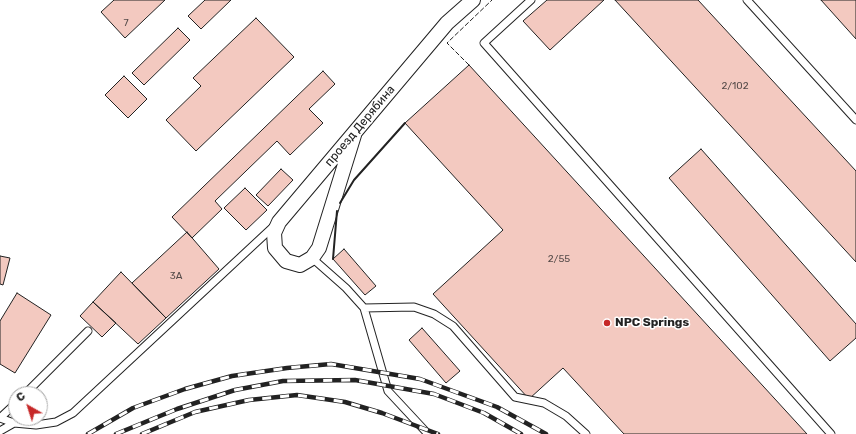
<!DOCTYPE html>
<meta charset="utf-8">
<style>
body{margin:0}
#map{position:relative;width:856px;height:434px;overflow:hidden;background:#fff;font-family:Rubik,sans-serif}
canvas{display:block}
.north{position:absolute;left:8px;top:386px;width:40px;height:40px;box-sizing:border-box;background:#fff;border:1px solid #a7a7a7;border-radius:50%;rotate:321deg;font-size:11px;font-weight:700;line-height:16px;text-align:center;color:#222}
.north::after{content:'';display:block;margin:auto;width:14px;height:18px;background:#c62828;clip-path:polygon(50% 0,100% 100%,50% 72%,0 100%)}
</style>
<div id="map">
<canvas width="856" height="434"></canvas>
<div class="north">С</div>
</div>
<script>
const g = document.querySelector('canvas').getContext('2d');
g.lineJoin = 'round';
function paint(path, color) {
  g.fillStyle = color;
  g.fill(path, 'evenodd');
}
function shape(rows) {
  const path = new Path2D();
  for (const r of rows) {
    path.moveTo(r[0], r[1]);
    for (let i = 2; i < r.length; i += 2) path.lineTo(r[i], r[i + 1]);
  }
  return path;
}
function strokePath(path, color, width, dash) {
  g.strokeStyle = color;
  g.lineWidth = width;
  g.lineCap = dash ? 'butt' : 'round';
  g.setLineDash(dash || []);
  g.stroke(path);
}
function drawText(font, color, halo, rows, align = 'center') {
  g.font = font + ' Rubik,sans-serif';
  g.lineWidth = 3;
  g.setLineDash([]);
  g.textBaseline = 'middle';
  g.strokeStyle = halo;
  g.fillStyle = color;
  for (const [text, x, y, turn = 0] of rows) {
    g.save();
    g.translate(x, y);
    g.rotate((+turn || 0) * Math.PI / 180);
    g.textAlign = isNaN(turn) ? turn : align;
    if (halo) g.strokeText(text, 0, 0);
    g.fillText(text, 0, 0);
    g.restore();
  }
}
const building = shape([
 [114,0,165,0,125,38,101,12,114,0],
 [205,0,231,0,201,29,188,16,205,0],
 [547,0,604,0,550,50,523,21,547,0],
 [615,0,698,0,856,171,856,262,615,0],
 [821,0,856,0,856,39,821,0],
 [256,18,294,57,196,151,166,120,201,86,193,78,256,18],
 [178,28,190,40,144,85,132,73,178,28],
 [469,65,807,434,624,434,563,368,529,399,433,294,503,230,405,123,469,65],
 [323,71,335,84,309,109,323,123,290,155,277,141,215,201,222,209,192,238,172,217,323,71],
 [124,76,147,99,128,118,105,95,124,76],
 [701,149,856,324,856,338,830,361,669,178,701,149],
 [281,169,293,180,268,206,256,195,281,169],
 [245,188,267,210,246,230,224,208,245,188],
 [187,232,219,269,166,318,132,283,187,232],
 [344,249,376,286,365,295,333,259,344,249],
 [0,256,10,258,3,285,0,284,0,256],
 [121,272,166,318,138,344,93,302,121,272],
 [17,293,51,315,15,373,0,364,0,321,17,293],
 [93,302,116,323,102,337,80,316,93,302],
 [422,328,460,371,446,383,409,340,422,328]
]);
paint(building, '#f3c9c0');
strokePath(building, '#222', 1);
const service = shape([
 [531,0,484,43,831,434],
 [747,0,856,120],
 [312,258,346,288,364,308,388,391,428,434],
 [364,308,414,307,434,314,453,326,515,397,544,403,566,416,586,434],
 [25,394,88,331],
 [0,418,14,423,36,425,56,422,73,413,274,226],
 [0,418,16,403],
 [0,431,14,423]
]);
const minor = shape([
 [355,132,319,248,312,258,300,265,286,261,275,248,274,233,279,222,355,132,447,23,473,0]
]);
strokePath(service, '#222', 9);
strokePath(minor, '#222', 16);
strokePath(service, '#fff', 7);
strokePath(minor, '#fff', 14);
const rail = shape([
 [88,434,133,408,185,389,232,376,287,368,331,364,420,379,497,407,546,434],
 [116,434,177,409,235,390,283,381,355,380,434,394,484,413,521,434],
 [142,434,195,412,249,400,297,395,345,402,382,413,438,434]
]);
strokePath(rail, '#222', 4.5);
strokePath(rail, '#fff', 3, [9]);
strokePath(shape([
 [469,65,447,43,492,0]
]), '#222', 1, [5, 2]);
strokePath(shape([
 [340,203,354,180,405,123],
 [333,259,337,211]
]), '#222', 2);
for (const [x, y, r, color] of [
 [607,323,4,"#c62828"]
]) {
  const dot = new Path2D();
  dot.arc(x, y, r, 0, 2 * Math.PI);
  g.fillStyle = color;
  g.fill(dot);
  strokePath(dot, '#fff', 1.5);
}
drawText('10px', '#564c4a', null, [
 ["7",126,23],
 ["2/102",735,86],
 ["2/55",559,259],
 ["3А",176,276]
]);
drawText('12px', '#222', '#fff', [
 ["проезд Дерябина",360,126,-50]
]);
drawText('bold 12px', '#222', '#fff', [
 ["NPC Springs",615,323]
], 'left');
</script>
